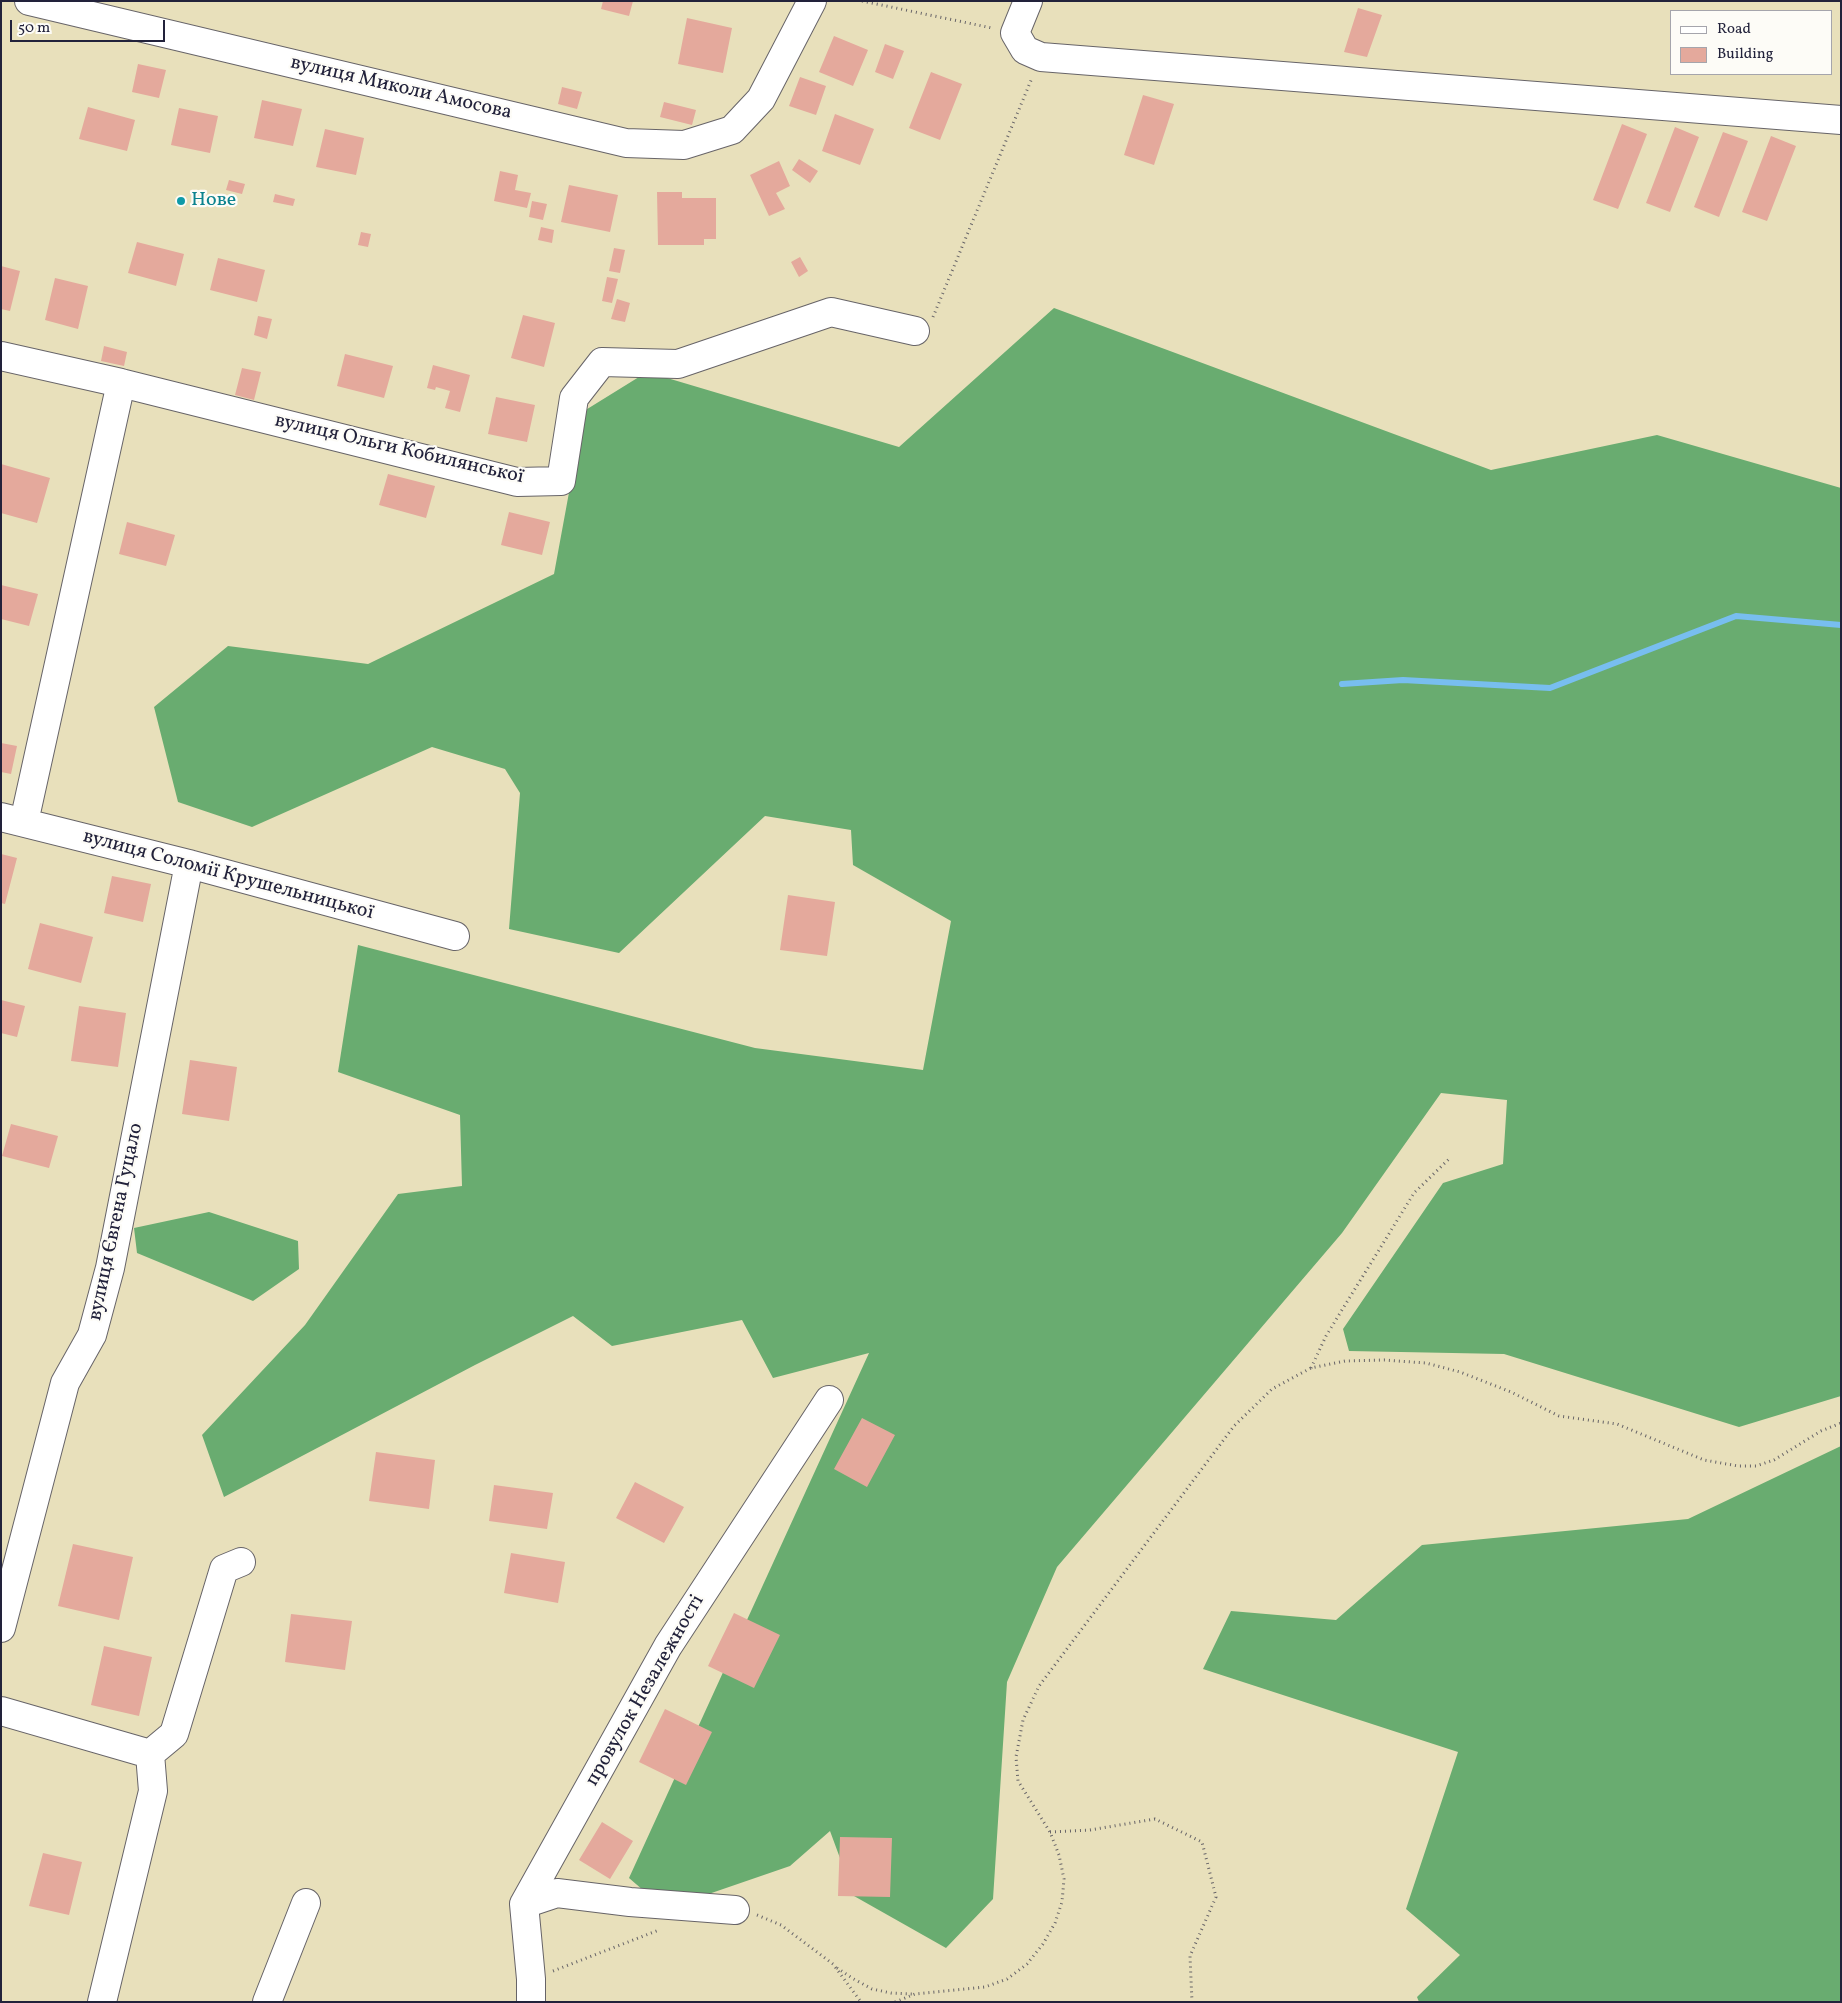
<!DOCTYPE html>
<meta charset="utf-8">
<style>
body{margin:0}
#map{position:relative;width:1842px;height:2003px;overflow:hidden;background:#e8e0bb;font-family:Vollkorn,serif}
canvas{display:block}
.frame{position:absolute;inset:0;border:2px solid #22223b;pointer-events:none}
.legend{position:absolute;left:1670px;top:10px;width:162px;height:65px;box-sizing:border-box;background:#fdfcf7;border:1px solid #a5a5ac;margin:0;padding:6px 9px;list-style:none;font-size:15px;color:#22223b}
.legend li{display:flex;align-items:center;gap:10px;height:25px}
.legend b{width:25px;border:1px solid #a5a5ac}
.scale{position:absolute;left:10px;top:20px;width:155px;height:22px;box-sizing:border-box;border:2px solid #22223b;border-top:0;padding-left:6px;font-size:15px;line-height:18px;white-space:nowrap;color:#22223b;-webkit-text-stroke:4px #fdfcf7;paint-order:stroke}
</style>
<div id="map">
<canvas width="1842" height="2003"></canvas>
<div class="frame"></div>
<ul class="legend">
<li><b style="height:6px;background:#fff"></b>Road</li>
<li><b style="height:14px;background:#e4a99c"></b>Building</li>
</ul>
<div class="scale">50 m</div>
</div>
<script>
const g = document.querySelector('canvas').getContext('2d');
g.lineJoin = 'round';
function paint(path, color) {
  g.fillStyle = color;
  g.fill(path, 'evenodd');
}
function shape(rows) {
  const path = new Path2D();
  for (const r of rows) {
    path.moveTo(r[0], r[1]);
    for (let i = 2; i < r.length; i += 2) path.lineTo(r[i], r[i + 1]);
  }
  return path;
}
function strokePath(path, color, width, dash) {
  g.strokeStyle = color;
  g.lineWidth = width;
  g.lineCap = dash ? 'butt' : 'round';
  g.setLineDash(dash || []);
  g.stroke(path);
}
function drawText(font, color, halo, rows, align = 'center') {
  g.font = font + ' Vollkorn,serif';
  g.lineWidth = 4.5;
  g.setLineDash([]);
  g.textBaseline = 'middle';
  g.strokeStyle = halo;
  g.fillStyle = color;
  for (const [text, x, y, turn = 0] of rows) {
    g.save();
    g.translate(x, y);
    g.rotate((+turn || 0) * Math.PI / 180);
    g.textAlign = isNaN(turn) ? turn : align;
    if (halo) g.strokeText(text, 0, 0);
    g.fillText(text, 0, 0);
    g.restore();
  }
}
paint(shape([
 [1054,308,1491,470,1657,435,1841,488,1841,1396,1739,1427,1504,1354,1349,1351,1343,1329,1443,1183,1503,1164,1507,1100,1441,1093,1342,1233,1057,1567,1007,1682,993,1899,946,1948,854,1896,830,1831,790,1866,665,1909,629,1878,869,1353,773,1378,742,1320,612,1346,573,1316,475,1365,224,1497,202,1435,305,1325,398,1194,462,1186,460,1115,338,1072,358,945,755,1048,923,1070,951,921,853,865,851,830,765,816,619,953,509,929,520,793,505,769,432,747,252,827,178,802,154,707,228,646,368,664,554,574,584,411,647,372,899,447],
 [209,1212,298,1241,299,1269,253,1301,137,1253,134,1228],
 [1841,1446,1841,2002,1419,2002,1417,1997,1460,1955,1406,1909,1458,1752,1203,1669,1231,1611,1336,1620,1422,1545,1688,1519]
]), '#69ac70');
strokePath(shape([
 [1342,684,1403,680,1550,688,1736,616,1841,625]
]), '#78beef', 6);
paint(shape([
 [603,1,633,1,629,16,601,9],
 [1358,8,1382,15,1367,57,1344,52],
 [687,18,732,28,723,73,678,64],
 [834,36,868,50,853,86,819,72],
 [885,44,904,51,893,79,875,72],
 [138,64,166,70,159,98,132,92],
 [931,72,962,84,940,140,909,128],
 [800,77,826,86,816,115,789,106],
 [562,87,582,92,577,109,558,104],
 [1143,95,1174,104,1154,165,1124,155],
 [262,100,302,109,293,146,254,138],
 [664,102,696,110,692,125,660,117],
 [88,107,135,120,127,151,79,139],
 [179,108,218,116,210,153,171,145],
 [835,114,874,129,860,165,822,151],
 [1622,124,1647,134,1618,209,1593,200],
 [1675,127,1699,137,1670,212,1646,203],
 [325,129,364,138,356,175,316,167],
 [1723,132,1748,141,1719,217,1694,207],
 [1771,136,1796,146,1767,221,1742,212],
 [799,159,818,171,810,183,792,170],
 [779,161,790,186,776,193,785,209,769,216,750,175],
 [500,171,518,175,515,190,531,193,527,208,494,201],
 [229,180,245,184,242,194,226,190],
 [569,185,618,195,610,232,561,222],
 [657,192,682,192,682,198,716,198,716,239,704,239,704,245,658,245],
 [275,194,295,199,293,206,273,202],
 [532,201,547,204,543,220,529,217],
 [541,227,554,230,552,243,538,240],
 [361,232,371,234,368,247,358,245],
 [137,242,184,254,176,286,128,273],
 [614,248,625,250,620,273,609,271],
 [800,257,808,271,799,277,791,262],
 [218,258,265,270,257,302,210,290],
 [1,266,20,271,10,311,1,309],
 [607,277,618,279,612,303,602,301],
 [55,278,88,286,78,329,45,320],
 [617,299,630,303,625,322,611,319],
 [523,315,555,323,544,367,511,358],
 [258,316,272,319,267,339,254,335],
 [104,346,127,352,124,366,101,361],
 [345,354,393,366,384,398,337,386],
 [433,365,470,375,460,412,445,408,450,391,436,387,435,390,427,388],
 [242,368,261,372,254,400,235,395],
 [496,397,535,405,527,442,488,434],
 [1,464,50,478,37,523,1,513],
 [388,474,435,486,426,518,379,505],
 [509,512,550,522,542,555,501,545],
 [127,522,175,535,166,566,119,554],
 [1,585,38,594,29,626,1,619],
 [1,743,17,746,11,774,1,772],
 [1,854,17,858,5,904,1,903],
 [112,876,151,884,143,922,104,913],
 [788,895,835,902,827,956,780,950],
 [40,923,93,937,81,983,28,969],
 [1,1000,25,1006,17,1037,1,1033],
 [79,1006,126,1013,118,1067,71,1061],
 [190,1060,237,1067,229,1121,182,1114],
 [11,1124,58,1136,49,1168,2,1156],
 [862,1418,895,1435,867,1487,834,1469],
 [376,1452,435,1460,429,1509,369,1501],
 [635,1482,684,1507,664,1543,616,1518],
 [494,1485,553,1493,547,1529,489,1521],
 [73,1544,133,1557,119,1620,58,1606],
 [511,1553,565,1562,558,1603,504,1593],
 [734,1613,780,1635,754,1688,708,1666],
 [291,1614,352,1621,345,1670,285,1662],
 [104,1646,152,1657,139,1716,91,1705],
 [665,1709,712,1732,686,1785,639,1762],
 [602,1822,633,1841,610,1879,579,1860],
 [840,1837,892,1838,890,1897,838,1896],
 [43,1853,82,1862,69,1915,29,1906]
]), '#e4a99c');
const minor = shape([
 [29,1,626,143,684,145,732,130,761,99,812,1],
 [1028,1,1015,33,1025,50,1041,57,1841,120],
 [1,356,121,383,517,482,561,481,574,398,602,362,678,364,831,312,915,331],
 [1,817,189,864,455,936],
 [24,822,121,383],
 [1,1628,65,1383,92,1335,110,1268,189,864],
 [1,1711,150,1754],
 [150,1754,174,1734,224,1569,241,1562],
 [524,1904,557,1893,630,1902,735,1910],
 [102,2002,153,1791,150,1754],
 [267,2002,306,1903],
 [531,2002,531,1979,524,1904,668,1646,829,1400]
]);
strokePath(minor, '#676468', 30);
strokePath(shape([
 [862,1,992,28],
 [933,317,1032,78],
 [1311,1368,1326,1336,1414,1193,1450,1158],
 [1050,1832,1090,1830,1155,1819,1202,1842,1216,1897,1190,1956,1192,2002],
 [757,1915,781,1925,833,1964,861,2002],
 [837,1968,852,1978,872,1989,891,1993,912,1994],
 [553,1971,659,1930],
 [895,2002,915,1994,985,1987,1007,1979,1027,1964,1043,1944,1055,1923,1062,1902,1064,1879,1059,1855,1050,1832,1018,1781,1016,1757,1023,1720,1039,1686,1234,1426,1272,1389,1311,1368,1345,1361,1384,1360,1426,1363,1460,1372,1511,1392,1559,1416,1617,1424,1704,1460,1738,1466,1756,1466,1774,1460,1821,1431,1841,1423]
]), '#676468', 3, [1, 4]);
strokePath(minor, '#fff', 28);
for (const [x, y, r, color] of [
 [181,201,5,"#0f9aa8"]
]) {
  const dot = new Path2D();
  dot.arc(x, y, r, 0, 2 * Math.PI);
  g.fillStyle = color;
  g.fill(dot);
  strokePath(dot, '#fdfcf7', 2);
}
drawText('20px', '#22223b', '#fdfcf7', [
 ["вулиця Миколи Амосова",401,89,13],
 ["вулиця Ольги Кобилянської",399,450,13],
 ["вулиця Соломії Крушельницької",228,876,15],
 ["вулиця Євгена Гуцало",117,1222,-78],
 ["провулок Незалежності",646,1691,-60]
]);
drawText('20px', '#0d838f', '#fdfcf7', [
 ["Нове",191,201]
], 'left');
</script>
